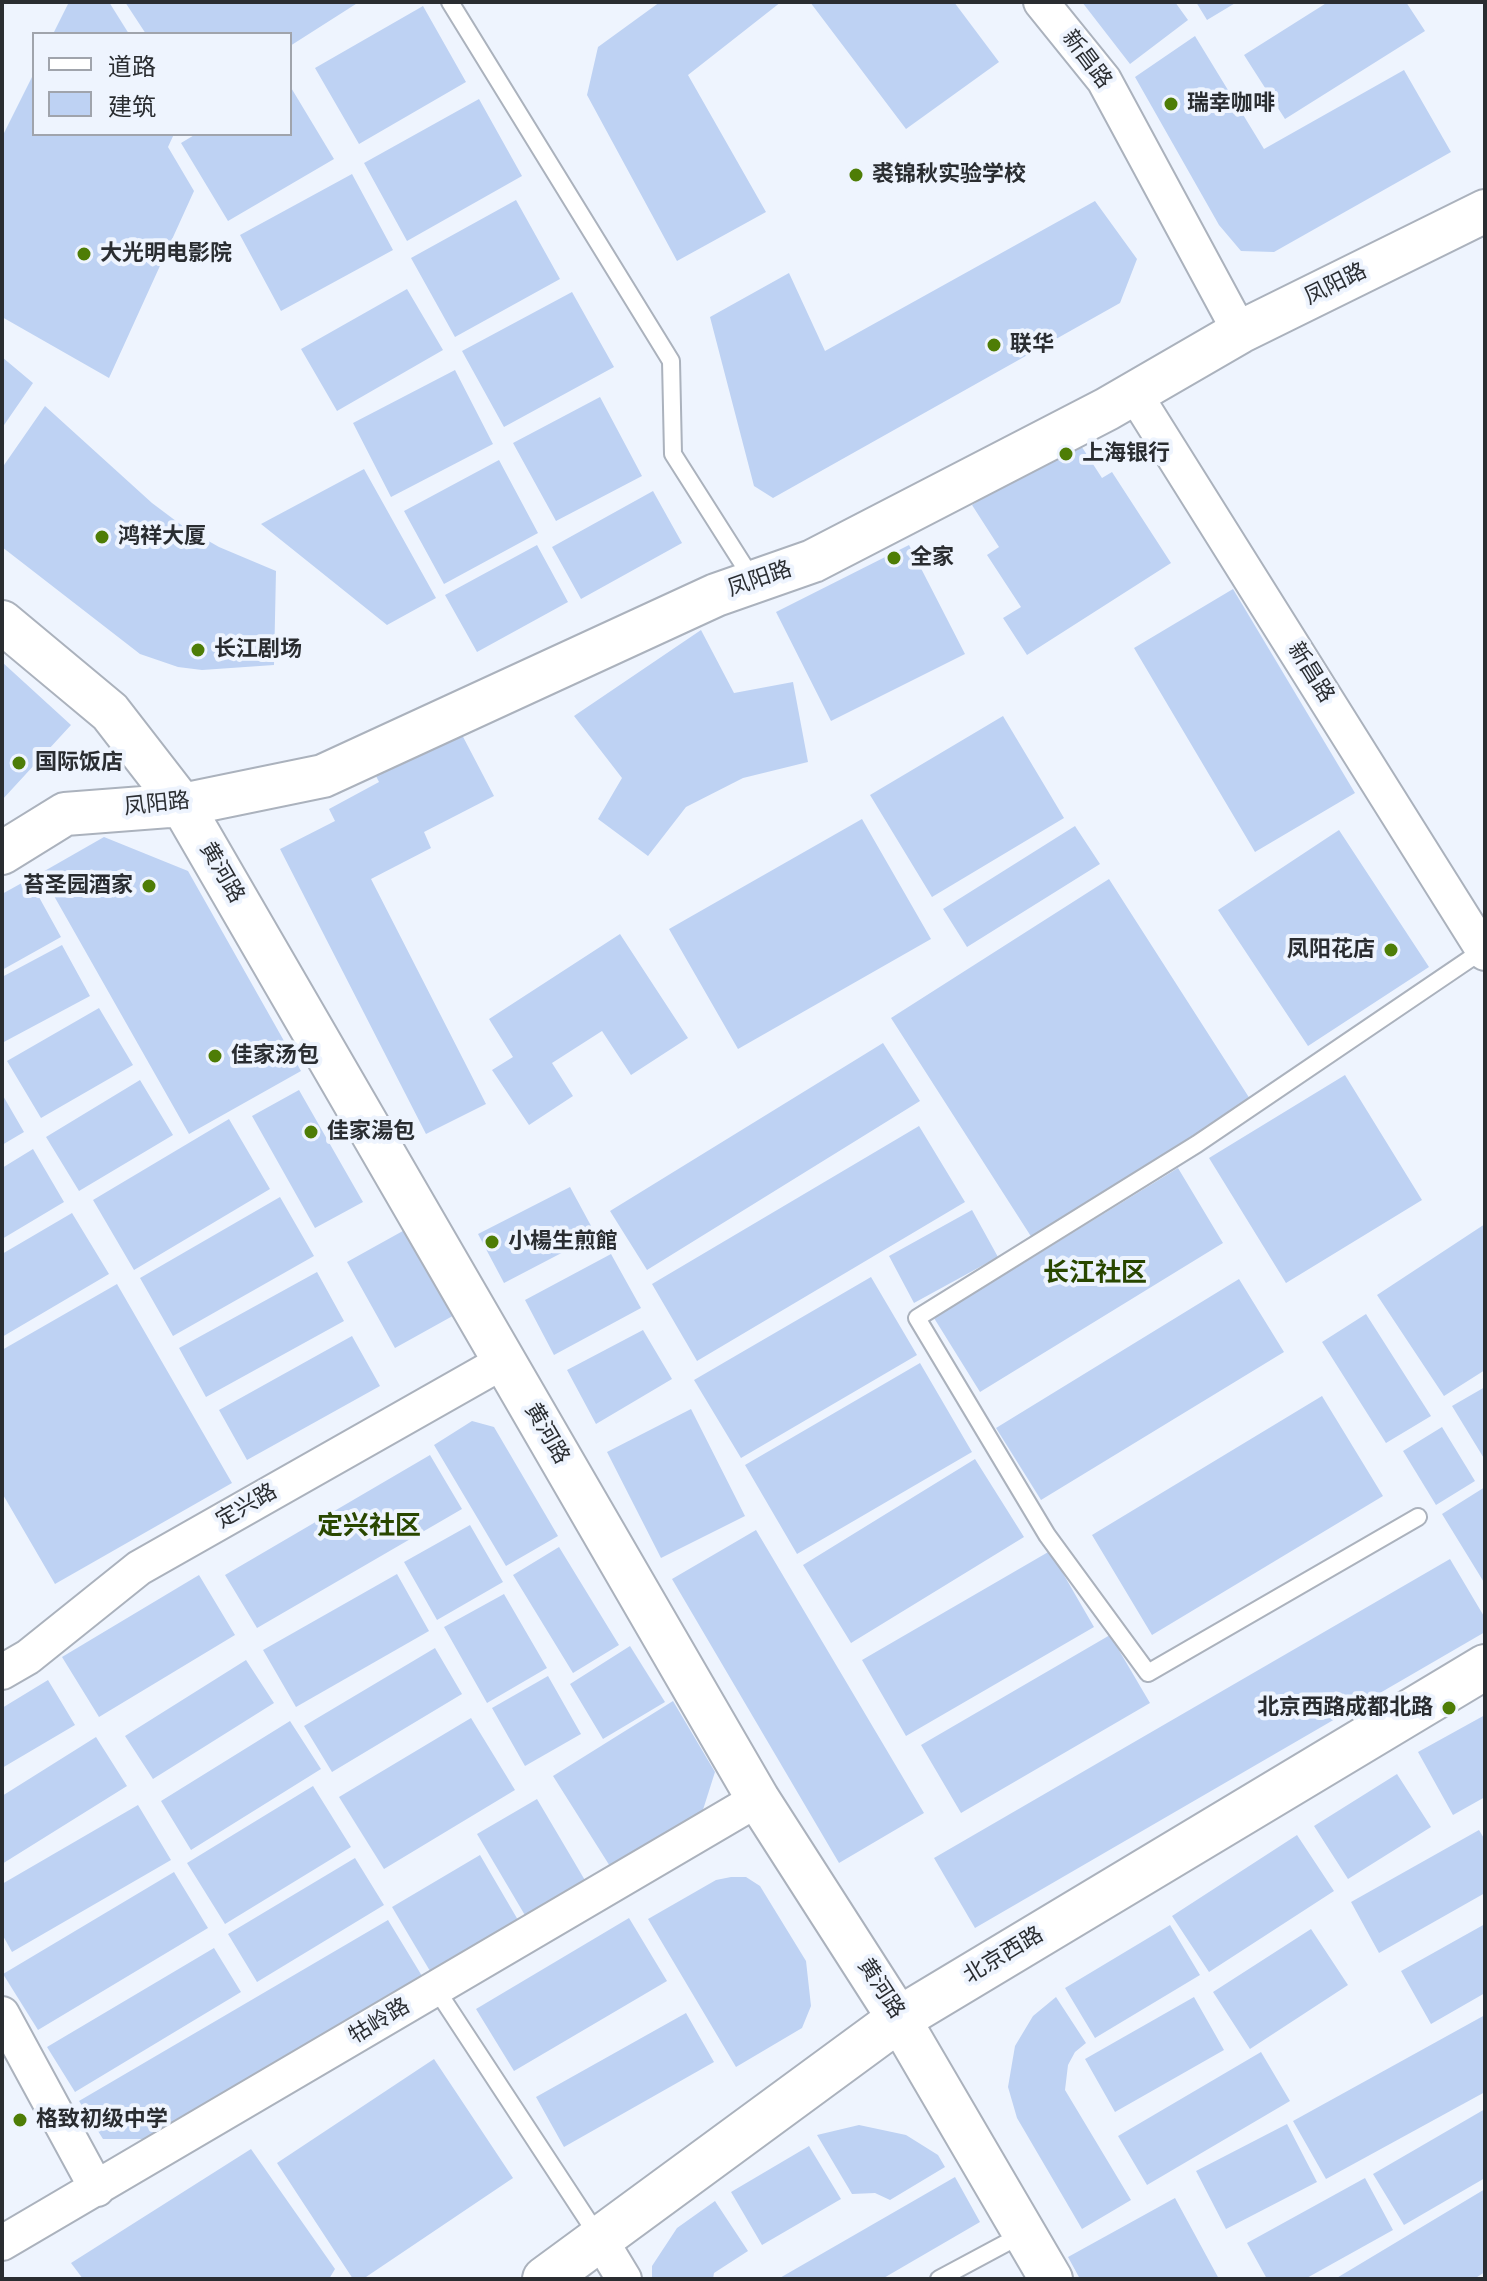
<!DOCTYPE html>
<meta charset="utf-8">
<style>
body{margin:0}
#map{position:relative;width:1487px;height:2281px;overflow:hidden;background:#eef4fe;font-family:"Sofia Sans Condensed","Noto Sans SC",sans-serif}
canvas{display:block}
.frame{position:absolute;inset:0;border:4px solid #2a2d31;pointer-events:none}
.legend{position:absolute;left:32px;top:32px;width:260px;height:104px;box-sizing:border-box;background:#eef4fe;border:2px solid #a0a4ac;margin:0;padding:10px 14px;list-style:none;font-size:24px;color:#2a2d31}
.legend li{display:flex;align-items:center;gap:16px;height:40px}
.legend b{width:40px;border:2px solid #a0a4ac}
</style>
<div id="map">
<canvas width="1487" height="2281"></canvas>
<div class="frame"></div>
<ul class="legend">
<li><b style="height:10px;background:#fff"></b>道路</li>
<li><b style="height:22px;background:#bed2f3"></b>建筑</li>
</ul>
</div>
<script>
const g = document.querySelector('canvas').getContext('2d');
g.lineJoin = 'round';
function paint(path, color) {
  g.fillStyle = color;
  g.fill(path, 'evenodd');
}
function shape(rows) {
  const path = new Path2D();
  for (const r of rows) {
    path.moveTo(r[0], r[1]);
    for (let i = 2; i < r.length; i += 2) path.lineTo(r[i], r[i + 1]);
  }
  return path;
}
function strokePath(path, color, width, dash) {
  g.strokeStyle = color;
  g.lineWidth = width;
  g.lineCap = dash ? 'butt' : 'round';
  g.setLineDash(dash || []);
  g.stroke(path);
}
function drawText(font, color, halo, rows, align = 'center') {
  g.font = font + ' "Sofia Sans Condensed","Noto Sans SC",sans-serif';
  g.lineWidth = 8;
  g.setLineDash([]);
  g.textBaseline = 'middle';
  g.strokeStyle = halo;
  g.fillStyle = color;
  for (const [text, x, y, turn = 0] of rows) {
    g.save();
    g.translate(x, y);
    g.rotate((+turn || 0) * Math.PI / 180);
    g.textAlign = isNaN(turn) ? turn : align;
    if (halo) g.strokeText(text, 0, 0);
    g.fillText(text, 0, 0);
    g.restore();
  }
}
paint(shape([
 [69,2,109,2,129,34,53,34],
 [125,2,359,2,290,46,290,34,146,34],
 [660,2,781,2,688,75,766,212,677,261,587,95,598,47],
 [810,2,954,2,999,62,906,129],
 [1082,2,1175,2,1188,20,1130,64],
 [1196,2,1237,2,1207,20],
 [1328,2,1406,2,1425,31,1285,119,1244,55],
 [423,6,466,82,359,144,315,68],
 [1195,36,1264,149,1404,70,1451,152,1274,252,1241,251,1219,225,1135,77],
 [34,73,34,134,174,134,168,147,194,191,109,378,2,317,2,137],
 [290,86,334,159,228,221,181,143,196,134,290,134],
 [479,99,522,176,407,241,364,163],
 [352,174,393,250,281,311,240,235],
 [516,200,560,279,455,337,411,258],
 [1095,201,1137,259,1120,303,773,498,754,486,710,317,789,273,825,351],
 [407,289,443,350,337,411,301,349],
 [572,292,614,367,504,427,462,351],
 [2,357,33,383,2,428],
 [455,370,493,444,391,497,353,423],
 [600,397,642,476,556,521,513,443],
 [45,406,152,503,184,527,219,547,276,571,274,665,202,670,178,667,140,654,2,547,2,468],
 [1076,438,1102,478,1112,472,1171,563,1027,655,1003,618,1021,607,987,555,999,547,972,505],
 [499,460,538,533,444,584,404,511],
 [364,469,436,598,387,625,261,524],
 [653,491,682,543,581,599,552,547],
 [537,545,568,602,477,652,445,595],
 [909,545,965,654,831,721,776,612],
 [1233,589,1355,793,1255,852,1134,648],
 [701,630,734,693,793,682,808,762,743,778,686,807,648,856,598,819,622,778,574,716],
 [2,662,71,725,2,800],
 [1003,716,1064,818,932,897,870,795],
 [460,731,494,796,424,832,431,848,371,879,486,1104,426,1134,280,849,335,821,329,809,379,782,375,774],
 [862,819,931,939,738,1049,669,929],
 [1075,826,1100,864,967,947,943,909],
 [1339,830,1429,967,1308,1046,1218,910],
 [104,837,188,871,301,1071,189,1134,41,873],
 [29,879,61,937,2,970,2,894],
 [1109,879,1250,1099,1032,1238,891,1018],
 [620,934,688,1038,631,1075,602,1031,552,1063,573,1096,529,1125,492,1070,513,1057,489,1019],
 [62,945,90,996,2,1043,2,977],
 [99,1008,133,1065,41,1118,7,1061],
 [883,1043,920,1101,647,1270,610,1211],
 [1345,1075,1422,1200,1286,1283,1209,1158],
 [140,1080,173,1135,79,1191,46,1137],
 [299,1090,363,1202,315,1228,252,1116],
 [2,1094,24,1132,2,1145],
 [229,1119,270,1189,134,1270,93,1200],
 [919,1126,965,1202,697,1361,652,1284],
 [33,1149,64,1202,2,1239,2,1168],
 [1178,1168,1223,1243,980,1392,934,1318],
 [570,1187,596,1235,504,1283,478,1234],
 [280,1197,314,1256,173,1336,140,1278],
 [972,1210,998,1257,914,1303,889,1256],
 [72,1213,109,1274,2,1337,2,1254],
 [1485,1224,1485,1370,1444,1396,1377,1295],
 [410,1227,458,1313,395,1348,347,1262],
 [611,1254,641,1308,554,1355,525,1300],
 [317,1272,344,1321,206,1397,179,1348],
 [871,1277,917,1355,741,1458,694,1380],
 [1239,1279,1284,1352,1041,1500,996,1428],
 [117,1284,232,1483,55,1584,2,1493,2,1350],
 [1366,1314,1431,1416,1386,1443,1322,1342],
 [643,1330,672,1379,596,1424,567,1370],
 [352,1336,380,1386,247,1460,219,1410],
 [920,1363,972,1452,797,1554,745,1465],
 [1485,1387,1485,1460,1452,1406],
 [1322,1396,1383,1496,1152,1635,1092,1535],
 [691,1409,745,1516,661,1558,607,1452],
 [472,1421,494,1427,558,1536,506,1566,434,1445],
 [1442,1427,1475,1481,1436,1505,1403,1451],
 [430,1455,462,1509,257,1628,225,1575],
 [975,1459,1024,1537,851,1643,803,1565],
 [1485,1487,1485,1584,1442,1514],
 [470,1525,503,1582,437,1620,404,1562],
 [756,1530,924,1813,839,1863,672,1579],
 [559,1547,619,1645,573,1673,513,1575],
 [1050,1551,1094,1627,906,1736,862,1660],
 [1450,1559,1485,1618,1485,1632,975,1928,934,1858],
 [397,1574,429,1631,296,1707,263,1650],
 [199,1575,235,1635,99,1717,62,1657],
 [504,1594,547,1668,487,1703,444,1627],
 [1110,1635,1150,1703,961,1813,921,1745],
 [630,1646,665,1702,603,1739,570,1684],
 [435,1648,462,1694,332,1772,304,1726],
 [246,1660,274,1703,153,1779,125,1736],
 [548,1676,581,1734,525,1766,492,1708],
 [48,1680,75,1725,2,1768,2,1708],
 [673,1701,715,1772,701,1816,613,1871,553,1776],
 [1485,1715,1485,1797,1453,1815,1418,1752],
 [471,1718,515,1790,384,1869,339,1797],
 [290,1721,321,1769,191,1850,161,1801],
 [96,1737,127,1786,2,1864,2,1796],
 [1397,1774,1431,1827,1348,1879,1314,1826],
 [313,1786,351,1847,225,1924,187,1863],
 [537,1799,586,1882,526,1917,477,1834],
 [138,1805,171,1860,12,1952,2,1934,2,1884],
 [1479,1830,1485,1840,1485,1893,1379,1953,1351,1902],
 [1297,1835,1334,1891,1209,1972,1172,1916],
 [480,1855,518,1920,430,1971,392,1907],
 [355,1858,384,1905,257,1982,228,1934],
 [174,1872,208,1928,38,2030,3,1974],
 [731,1877,746,1877,760,1886,806,1961,811,2006,802,2028,736,2067,648,1919,716,1880],
 [629,1918,667,1981,514,2071,476,2009],
 [388,1920,422,1976,143,2139,103,2139,79,2101],
 [1485,1924,1485,1993,1431,2024,1401,1971],
 [1170,1925,1200,1975,1095,2038,1065,1988],
 [1311,1929,1348,1985,1250,2049,1213,1992],
 [214,1948,241,1992,75,2092,47,2047],
 [1056,1997,1086,2043,1075,2052,1068,2065,1065,2090,1131,2200,1082,2229,1017,2118,1008,2087,1015,2046,1033,2016],
 [1194,1997,1224,2050,1115,2112,1085,2059],
 [686,2013,714,2062,564,2147,536,2097],
 [1485,2015,1485,2092,1326,2179,1293,2121],
 [1261,2052,1290,2101,1147,2185,1118,2136],
 [434,2059,513,2178,363,2279,353,2279,277,2163],
 [1485,2109,1485,2178,1404,2225,1373,2174],
 [1287,2124,1317,2182,1226,2229,1196,2171],
 [859,2125,906,2135,938,2155,945,2167,890,2200,875,2193,852,2194,817,2135],
 [809,2146,841,2199,762,2245,731,2192],
 [251,2149,335,2269,329,2279,83,2279,71,2263],
 [955,2177,980,2222,882,2279,778,2279],
 [1365,2178,1393,2230,1305,2279,1267,2279,1247,2243],
 [1485,2189,1485,2272,1474,2279,1335,2279],
 [1175,2198,1219,2279,1080,2279,1068,2257],
 [715,2201,748,2251,714,2273,713,2279,652,2279,652,2266,677,2228]
]), '#bed2f3');
const service = shape([
 [450,2,671,361,673,454,753,580],
 [1418,1517,1148,1673,1047,1535,917,1318,1197,1144,1483,950],
 [436,1989,598,2236],
 [939,2279,1023,2234]
]);
const minor = shape([
 [1041,2,1104,80,1240,332],
 [1134,393,1485,953],
 [2,1672,28,1657,139,1568,504,1361],
 [2,2014,97,2189],
 [601,2241,624,2279],
 [2,2243,758,1799]
]);
const tertiary = shape([
 [2,622,110,712,182,805,758,1799,899,2019,1051,2279],
 [2,853,65,814,182,805,323,776,716,595,813,561,1107,409,1240,332,1485,211]
]);
const secondary = shape([
 [545,2279,899,2019,1485,1667]
]);
strokePath(service, '#abb2bd', 20);
strokePath(minor, '#abb2bd', 38);
strokePath(tertiary, '#abb2bd', 46);
strokePath(secondary, '#abb2bd', 48);
strokePath(service, '#fff', 16);
strokePath(minor, '#fff', 34);
strokePath(tertiary, '#fff', 42);
strokePath(secondary, '#fff', 44);
for (const [x, y, r, color] of [
 [1171,104,8,"#4e7d06"],
 [856,175,8,"#4e7d06"],
 [84,254,8,"#4e7d06"],
 [994,345,8,"#4e7d06"],
 [1066,454,8,"#4e7d06"],
 [102,537,8,"#4e7d06"],
 [894,558,8,"#4e7d06"],
 [198,650,8,"#4e7d06"],
 [19,763,8,"#4e7d06"],
 [149,886,8,"#4e7d06"],
 [1391,950,8,"#4e7d06"],
 [215,1056,8,"#4e7d06"],
 [311,1132,8,"#4e7d06"],
 [492,1242,8,"#4e7d06"],
 [1449,1708,8,"#4e7d06"],
 [20,2120,8,"#4e7d06"]
]) {
  const dot = new Path2D();
  dot.arc(x, y, r, 0, 2 * Math.PI);
  g.fillStyle = color;
  g.fill(dot);
  strokePath(dot, '#eef4fe', 3);
}
drawText('22px', '#2a2d31', '#eef4fe', [
 ["新昌路",1086,60,53],
 ["凤阳路",1336,285,-26],
 ["凤阳路",760,580,-19],
 ["新昌路",1310,673,58],
 ["凤阳路",157,805,-6],
 ["黄河路",221,873,60],
 ["黄河路",546,1434,60],
 ["定兴路",247,1507,-30],
 ["北京西路",1004,1956,-31],
 ["黄河路",880,1989,57],
 ["牯岭路",380,2022,-31]
]);
drawText('bold 22px', '#2a2d31', '#eef4fe', [
 ["瑞幸咖啡",1187,104],
 ["裘锦秋实验学校",872,175],
 ["大光明电影院",100,254],
 ["联华",1010,345],
 ["上海银行",1082,454],
 ["鸿祥大厦",118,537],
 ["全家",910,558],
 ["长江剧场",214,650],
 ["国际饭店",35,763],
 ["苔圣园酒家",133,886,"right"],
 ["凤阳花店",1375,950,"right"],
 ["佳家汤包",231,1056],
 ["佳家湯包",327,1132],
 ["小楊生煎館",508,1242],
 ["北京西路成都北路",1433,1708,"right"],
 ["格致初级中学",36,2120]
], 'left');
drawText('bold 26px', '#294700', '#eef4fe', [
 ["长江社区",1095,1274],
 ["定兴社区",369,1527]
]);
</script>
